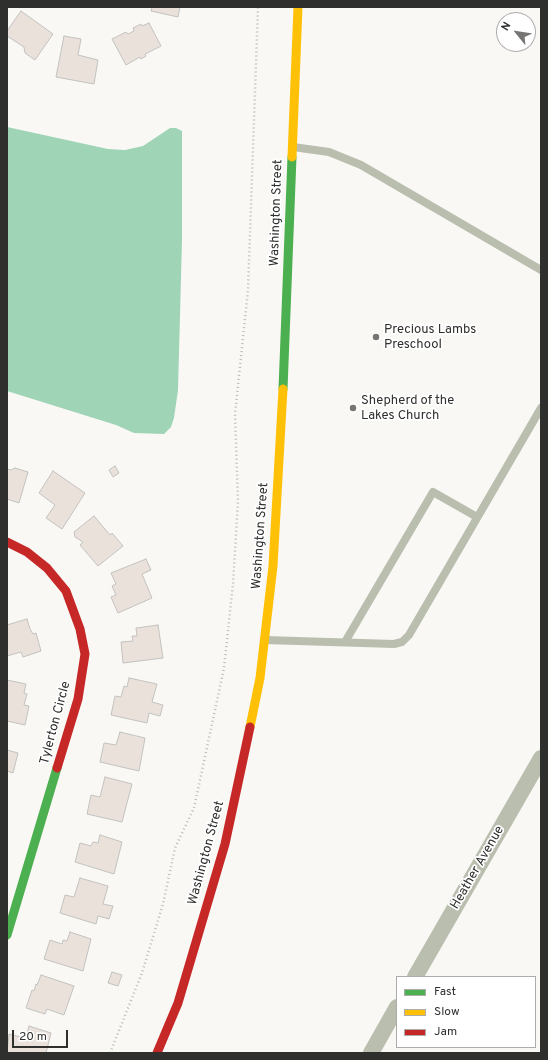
<!DOCTYPE html>
<style>
body{margin:0}
#map{position:relative;width:548px;height:1060px;overflow:hidden;background:#faf8f5;font-family:Overpass,sans-serif}
canvas{display:block}
.frame{position:absolute;inset:0;border:8px solid #2f2f2d;pointer-events:none}
.legend{position:absolute;left:396px;top:976px;width:140px;height:72px;box-sizing:border-box;background:#fff;border:1px solid #acacab;margin:0;padding:5px 7px;list-style:none;font-size:12px;color:#2f2f2d}
.legend li{display:flex;align-items:center;gap:8px;height:20px}
.legend b{width:20px;border:1px solid #acacab}
.north{position:absolute;left:496px;top:12px;width:40px;height:40px;box-sizing:border-box;background:#fff;border:1px solid #acacab;border-radius:50%;rotate:300deg;font-size:11px;font-weight:700;line-height:16px;text-align:center;color:#2f2f2d}
.north::after{content:'';display:block;margin:auto;width:14px;height:18px;background:#767573;clip-path:polygon(50% 0,100% 100%,50% 72%,0 100%)}
.scale{position:absolute;left:12px;top:1030px;width:56px;height:18px;box-sizing:border-box;border:2px solid #2f2f2d;border-top:0;padding-left:5px;font-size:12px;line-height:14px;white-space:nowrap;color:#2f2f2d;-webkit-text-stroke:3px #fff;paint-order:stroke}
</style>
<div id="map">
<canvas width="548" height="1060"></canvas>
<div class="frame"></div>
<ul class="legend">
<li><b style="height:5px;background:#4caf50"></b>Fast</li>
<li><b style="height:5px;background:#ffc107"></b>Slow</li>
<li><b style="height:5px;background:#c62828"></b>Jam</li>
</ul>
<div class="north">N</div>
<div class="scale">20 m</div>
</div>
<script>
const g = document.querySelector('canvas').getContext('2d');
g.lineJoin = 'round';
function paint(path, color) {
  g.fillStyle = color;
  g.fill(path, 'evenodd');
}
function shape(rows) {
  const path = new Path2D();
  for (const r of rows) {
    path.moveTo(r[0], r[1]);
    for (let i = 2; i < r.length; i += 2) path.lineTo(r[i], r[i + 1]);
  }
  return path;
}
function strokePath(path, color, width, dash) {
  g.strokeStyle = color;
  g.lineWidth = width;
  g.lineCap = dash ? 'butt' : 'round';
  g.setLineDash(dash || []);
  g.stroke(path);
}
function drawText(font, color, halo, rows, align = 'center') {
  g.font = font + ' Overpass,sans-serif';
  g.lineWidth = 3.5;
  g.setLineDash([]);
  g.textBaseline = 'middle';
  g.strokeStyle = halo;
  g.fillStyle = color;
  for (const [text, x, y, turn = 0] of rows) {
    g.save();
    g.translate(x, y);
    g.rotate((+turn || 0) * Math.PI / 180);
    g.textAlign = isNaN(turn) ? turn : align;
    if (halo) g.strokeText(text, 0, 0);
    g.fillText(text, 0, 0);
    g.restore();
  }
}
paint(shape([
 [7,127,108,149,125,150,143,146,170,128,176,128,182,131,182,240,178,390,174,418,171,427,164,434,134,433,116,425,7,391]
]), '#9fd4b7');
const building = shape([
 [152,7,180,7,178,17,151,11,152,7],
 [21,11,53,34,35,60,25,53,24,47,7,36,7,31,21,11],
 [149,23,161,46,145,54,146,56,141,59,140,57,126,65,112,39,126,32,128,34,134,31,133,28,141,24,142,26,149,23],
 [64,36,81,39,78,55,98,60,94,84,56,77,64,36],
 [115,466,119,473,113,477,109,470,115,466],
 [15,468,28,472,19,503,7,499,7,469,11,470,15,468],
 [53,471,85,493,62,529,46,518,55,505,39,493,53,471],
 [94,516,110,535,112,533,123,546,98,566,80,545,83,542,75,537,74,532,94,516],
 [146,559,151,570,142,574,152,598,118,613,111,597,116,595,112,586,116,584,111,573,146,559],
 [27,619,30,629,33,634,36,633,41,651,23,657,21,652,7,656,7,625,27,619],
 [158,625,163,658,123,663,121,642,133,641,132,636,137,636,136,628,158,625],
 [129,678,157,684,152,702,163,705,160,716,149,713,147,723,111,715,115,696,121,697,124,686,127,687,129,678],
 [7,680,26,684,24,693,27,694,24,705,29,706,25,725,7,721,7,680],
 [120,732,145,738,139,771,100,762,104,743,116,745,120,732],
 [7,750,18,753,13,773,7,771,7,750],
 [105,777,132,784,122,822,87,814,91,795,100,797,105,777],
 [100,835,122,842,114,874,75,862,80,843,91,846,93,842,98,843,100,835],
 [80,878,108,886,103,904,113,906,109,919,98,916,96,924,60,913,65,895,74,897,80,878],
 [70,932,91,939,83,971,44,959,50,940,62,944,63,940,67,941,70,932],
 [112,972,122,975,118,986,108,983,112,972],
 [41,975,74,986,64,1015,47,1009,45,1014,26,1008,32,990,34,991,36,984,37,985,41,975],
 [29,1026,51,1033,46,1053,7,1053,9,1034,21,1037,22,1033,27,1034,29,1026]
]);
paint(building, '#e9e1da');
strokePath(building, '#c3c2c0', 1);
strokePath(shape([
 [110,1053,142,973,163,904,175,848,194,808,224,668,233,584,238,501,235,414,248,290,258,7]
]), '#babcb4', 2.5, [1, 3]);
strokePath(shape([
 [293,147,329,152,361,165,541,270],
 [265,640,394,644,402,642,409,635,541,408],
 [345,642,433,492,477,517]
]), '#b9beae', 8);
strokePath(shape([
 [415,977,541,758],
 [371,1053,397,1007]
]), '#b9beae', 16);
strokePath(shape([
 [283,389,292,157],
 [7,935,57,768]
]), '#4caf50', 9);
strokePath(shape([
 [292,157,298,7],
 [250,727,260,678,273,566,283,389]
]), '#ffc107', 9);
strokePath(shape([
 [7,542,27,552,47,568,66,591,80,629,85,654,78,699,57,768],
 [157,1053,178,1003,225,844,250,727]
]), '#c62828', 9);
for (const [x, y, r, color] of [
 [376,337,4,"#767573"],
 [353,408,4,"#767573"]
]) {
  const dot = new Path2D();
  dot.arc(x, y, r, 0, 2 * Math.PI);
  g.fillStyle = color;
  g.fill(dot);
  strokePath(dot, '#fff', 1.5);
}
drawText('13px', '#2f2f2d', '#fff', [
 ["Washington Street",277,213,-88],
 ["Washington Street",261,536,-86],
 ["Tylerton Circle",56,723,-75],
 ["Washington Street",207,853,-75],
 ["Heather Avenue",478,868,-60]
]);
drawText('13px', '#2f2f2d', '#fff', [
 ["Precious Lambs",384,330],
 ["Preschool",384,345],
 ["Shepherd of the",361,401],
 ["Lakes Church",361,416]
], 'left');
</script>
